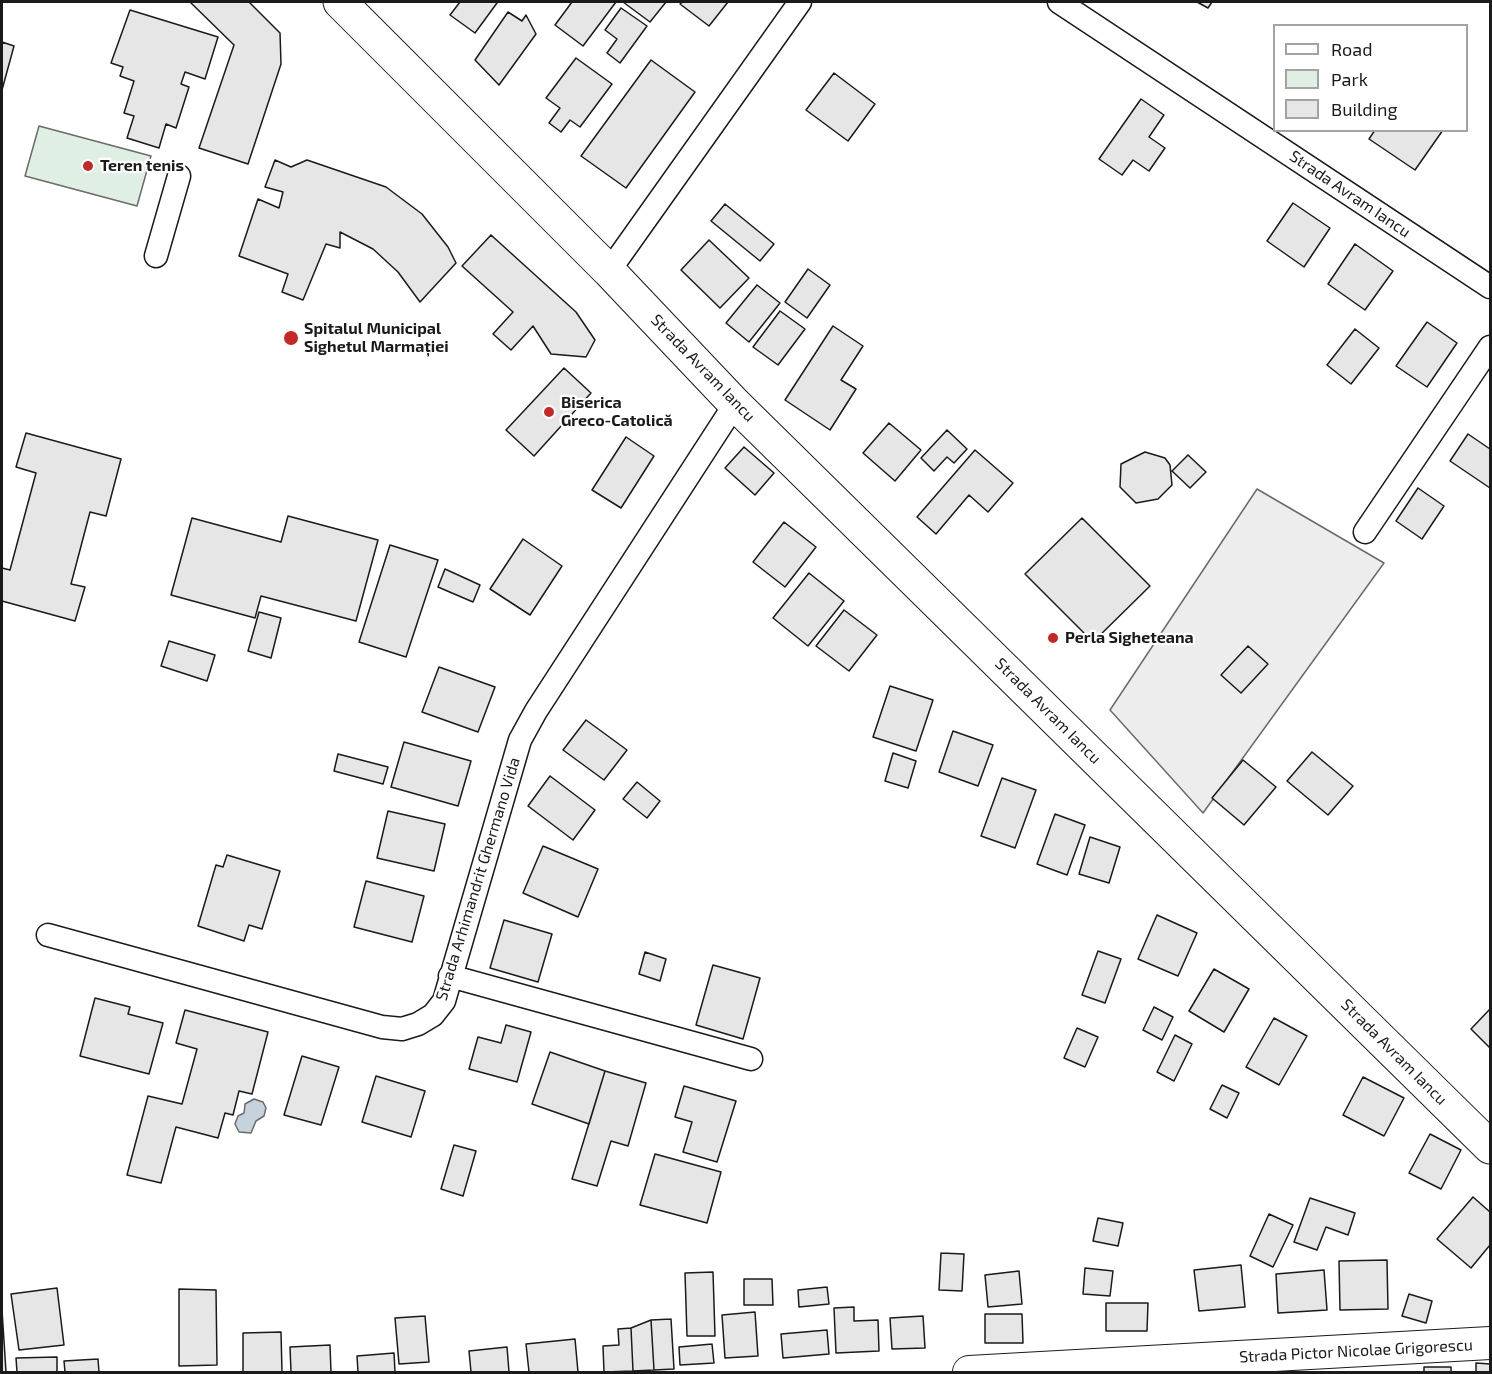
<!DOCTYPE html>
<meta charset="utf-8">
<style>
body{margin:0}
#map{position:relative;width:1492px;height:1374px;overflow:hidden;background:#fff;font-family:"Exo 2",sans-serif}
canvas{display:block}
.frame{position:absolute;inset:0;border:3px solid #1a1a1a;pointer-events:none}
.legend{position:absolute;left:1273px;top:24px;width:195px;height:108px;box-sizing:border-box;background:#fff;border:2px solid #a3a3a3;margin:0;padding:8px 10px;list-style:none;font-size:18px;color:#1a1a1a}
.legend li{display:flex;align-items:center;gap:12px;height:30px}
.legend b{width:30px;border:2px solid #a3a3a3}
</style>
<div id="map">
<canvas width="1492" height="1374"></canvas>
<div class="frame"></div>
<ul class="legend">
<li><b style="height:8px;background:#fff"></b>Road</li>
<li><b style="height:16px;background:#e0efe3"></b>Park</li>
<li><b style="height:16px;background:#e6e6e6"></b>Building</li>
</ul>
</div>
<script>
const g = document.querySelector('canvas').getContext('2d');
g.lineJoin = 'round';
function paint(path, color) {
  g.fillStyle = color;
  g.fill(path, 'evenodd');
}
function shape(rows) {
  const path = new Path2D();
  for (const r of rows) {
    path.moveTo(r[0], r[1]);
    for (let i = 2; i < r.length; i += 2) path.lineTo(r[i], r[i + 1]);
  }
  return path;
}
function strokePath(path, color, width, dash) {
  g.strokeStyle = color;
  g.lineWidth = width;
  g.lineCap = dash ? 'butt' : 'round';
  g.setLineDash(dash || []);
  g.stroke(path);
}
function drawText(font, color, halo, rows, align = 'center') {
  g.font = font + ' "Exo 2",sans-serif';
  g.lineWidth = 4.5;
  g.setLineDash([]);
  g.textBaseline = 'middle';
  g.strokeStyle = halo;
  g.fillStyle = color;
  for (const [text, x, y, turn = 0] of rows) {
    g.save();
    g.translate(x, y);
    g.rotate((+turn || 0) * Math.PI / 180);
    g.textAlign = isNaN(turn) ? turn : align;
    if (halo) g.strokeText(text, 0, 0);
    g.fillText(text, 0, 0);
    g.restore();
  }
}
const green = shape([
 [39,126,151,156,137,206,25,176,39,126]
]);
paint(green, '#e0efe3');
strokePath(green, '#6a6a6a', 1.5);
const parking = shape([
 [1257,489,1384,563,1203,813,1110,710,1257,489]
]);
paint(parking, '#ededed');
strokePath(parking, '#6a6a6a', 1.5);
const water = shape([
 [254,1099,263,1102,266,1108,264,1116,256,1121,251,1133,239,1132,235,1124,238,1116,244,1113,245,1104,254,1099]
]);
paint(water, '#c6d2dc');
strokePath(water, '#6a6a6a', 1.5);
const building = shape([
 [190,2,249,2,280,33,281,64,248,164,199,148,234,45,190,2],
 [460,2,495,2,497,3,475,33,450,15,460,2],
 [572,2,616,2,583,46,555,25,572,2],
 [623,2,666,2,650,22,623,2],
 [683,2,728,2,709,26,680,4,683,2],
 [1197,2,1212,2,1208,8,1197,2],
 [621,8,647,26,620,63,607,53,617,39,605,30,621,8],
 [130,10,218,37,205,79,185,72,181,84,189,87,176,128,166,124,159,148,127,138,134,116,124,113,134,81,120,76,123,67,111,63,130,10],
 [508,12,522,21,526,15,536,34,499,85,475,60,508,12],
 [2,42,14,46,2,90,2,42],
 [576,58,612,84,580,127,570,120,561,132,549,123,560,108,546,98,576,58],
 [651,60,695,92,626,188,581,156,651,60],
 [834,73,875,104,848,141,806,110,834,73],
 [1141,99,1164,115,1149,137,1165,148,1149,171,1133,160,1122,175,1099,159,1141,99],
 [1375,130,1443,130,1415,170,1369,139,1375,130],
 [275,160,291,167,307,160,386,187,422,214,448,247,456,263,420,302,398,272,373,249,340,232,340,248,326,244,303,300,282,292,288,274,239,256,258,199,279,208,283,192,265,187,275,160],
 [1293,203,1330,228,1304,267,1267,241,1293,203],
 [725,204,774,244,760,261,711,221,725,204],
 [491,235,576,312,595,340,586,357,551,354,533,326,511,350,493,334,513,312,462,266,491,235],
 [709,240,749,278,720,308,681,270,709,240],
 [1355,244,1393,271,1365,310,1328,284,1355,244],
 [808,269,830,285,807,318,785,302,808,269],
 [757,285,780,303,749,342,726,323,757,285],
 [780,311,805,329,778,365,753,347,780,311],
 [1427,322,1457,343,1427,387,1396,366,1427,322],
 [833,326,863,346,841,380,856,389,830,430,785,400,833,326],
 [1355,329,1379,348,1351,384,1327,365,1355,329],
 [564,368,591,393,534,456,506,430,564,368],
 [889,423,921,450,895,481,863,453,889,423],
 [947,430,967,449,954,463,947,457,934,471,921,458,947,430],
 [26,433,121,459,106,516,90,512,71,584,85,587,75,621,2,601,2,568,10,570,36,473,16,467,26,433],
 [1468,434,1490,449,1490,488,1450,461,1468,434],
 [626,437,654,456,621,508,592,490,626,437],
 [744,447,774,473,755,495,725,468,744,447],
 [975,450,1013,483,988,512,969,495,936,534,917,517,975,450],
 [1145,452,1165,458,1170,465,1172,485,1158,499,1136,503,1120,487,1121,464,1145,452],
 [1188,455,1206,472,1190,488,1172,471,1188,455],
 [1418,488,1444,506,1422,539,1396,521,1418,488],
 [288,516,378,540,356,621,261,596,255,618,171,595,192,518,281,542,288,516],
 [1082,518,1150,586,1093,642,1025,574,1082,518],
 [784,522,816,547,785,587,753,562,784,522],
 [523,539,562,566,530,615,490,589,523,539],
 [390,545,438,560,406,657,359,642,390,545],
 [445,569,480,585,473,602,438,587,445,569],
 [809,573,844,601,808,646,773,618,809,573],
 [844,610,877,635,849,671,816,646,844,610],
 [259,612,281,618,271,658,248,651,259,612],
 [169,641,215,655,207,681,161,666,169,641],
 [1248,646,1268,664,1241,693,1221,675,1248,646],
 [439,667,495,687,478,732,422,712,439,667],
 [890,686,933,700,916,751,873,737,890,686],
 [586,720,627,750,604,780,563,750,586,720],
 [953,731,993,745,978,786,939,772,953,731],
 [404,742,471,761,458,806,391,787,404,742],
 [1312,752,1353,786,1328,815,1287,781,1312,752],
 [893,753,916,761,908,788,885,781,893,753],
 [338,754,388,767,383,784,334,771,338,754],
 [1243,760,1276,787,1244,825,1212,798,1243,760],
 [550,776,595,810,573,840,528,806,550,776],
 [1002,778,1036,790,1015,848,981,836,1002,778],
 [637,782,660,801,647,818,623,799,637,782],
 [388,811,445,824,434,871,377,858,388,811],
 [1055,814,1085,825,1067,875,1037,864,1055,814],
 [1090,837,1120,847,1109,883,1079,874,1090,837],
 [543,846,598,869,578,917,523,893,543,846],
 [227,855,280,871,262,929,249,925,244,941,198,926,216,865,223,867,227,855],
 [366,881,424,896,412,942,354,927,366,881],
 [1157,915,1197,933,1178,976,1138,959,1157,915],
 [504,920,552,934,538,982,490,968,504,920],
 [1098,951,1121,959,1105,1003,1082,995,1098,951],
 [645,952,666,959,660,981,639,974,645,952],
 [713,965,760,978,743,1039,696,1025,713,965],
 [1214,969,1249,989,1224,1032,1189,1011,1214,969],
 [95,998,130,1007,128,1014,163,1023,149,1074,80,1056,95,998],
 [1154,1007,1173,1017,1162,1040,1143,1030,1154,1007],
 [1490,1009,1490,1048,1471,1029,1490,1009],
 [185,1010,268,1032,252,1094,239,1091,233,1115,225,1113,218,1138,176,1127,161,1183,127,1175,148,1096,182,1104,197,1049,176,1043,185,1010],
 [1274,1018,1307,1036,1279,1085,1246,1067,1274,1018],
 [506,1025,531,1032,517,1082,469,1069,478,1037,501,1043,506,1025],
 [1077,1028,1098,1037,1085,1067,1064,1058,1077,1028],
 [1175,1035,1192,1044,1174,1081,1157,1072,1175,1035],
 [550,1052,605,1071,589,1124,532,1104,550,1052],
 [302,1056,339,1067,321,1125,284,1115,302,1056],
 [605,1071,646,1083,628,1146,611,1141,597,1186,572,1179,605,1071],
 [376,1076,425,1091,411,1137,362,1122,376,1076],
 [1363,1077,1404,1098,1384,1136,1343,1115,1363,1077],
 [1222,1085,1239,1093,1227,1118,1210,1109,1222,1085],
 [684,1086,736,1101,717,1162,683,1152,692,1122,675,1117,684,1086],
 [1430,1134,1461,1150,1441,1189,1409,1173,1430,1134],
 [454,1145,476,1151,463,1196,441,1189,454,1145],
 [655,1154,721,1172,707,1223,640,1205,655,1154],
 [1473,1197,1490,1212,1490,1245,1471,1268,1437,1239,1473,1197],
 [1310,1198,1355,1213,1348,1235,1326,1227,1317,1250,1294,1242,1310,1198],
 [1269,1214,1293,1225,1273,1267,1250,1256,1269,1214],
 [1098,1218,1123,1223,1118,1246,1093,1241,1098,1218],
 [941,1253,964,1254,962,1291,939,1290,941,1253],
 [1387,1260,1388,1309,1340,1310,1339,1261,1387,1260],
 [1241,1265,1245,1307,1199,1311,1194,1270,1241,1265],
 [1085,1268,1113,1271,1110,1296,1083,1294,1085,1268],
 [1324,1270,1327,1310,1278,1313,1276,1274,1324,1270],
 [1019,1271,1022,1304,988,1307,985,1275,1019,1271],
 [713,1272,715,1336,687,1336,685,1273,713,1272],
 [744,1279,772,1279,773,1305,744,1305,744,1279],
 [827,1287,829,1304,799,1307,798,1290,827,1287],
 [57,1288,64,1345,19,1350,11,1294,57,1288],
 [179,1289,216,1290,217,1365,179,1366,179,1289],
 [1409,1294,1432,1301,1426,1323,1402,1316,1409,1294],
 [1106,1303,1148,1303,1147,1331,1106,1331,1106,1303],
 [854,1307,854,1321,878,1320,879,1351,836,1353,834,1308,854,1307],
 [2,1310,6,1372,2,1372,2,1310],
 [755,1312,758,1356,725,1358,722,1315,755,1312],
 [985,1314,1022,1314,1023,1343,985,1343,985,1314],
 [425,1316,429,1362,399,1364,395,1318,425,1316],
 [923,1316,925,1348,892,1349,890,1318,923,1316],
 [671,1319,674,1369,654,1370,651,1320,671,1319],
 [651,1320,654,1370,633,1371,631,1328,651,1320],
 [631,1328,633,1371,604,1372,603,1346,619,1345,618,1329,631,1328],
 [827,1330,829,1354,783,1358,781,1334,827,1330],
 [281,1332,282,1372,243,1372,243,1333,281,1332],
 [575,1339,578,1372,529,1372,526,1344,575,1339],
 [712,1344,714,1363,680,1365,679,1347,712,1344],
 [330,1345,331,1372,291,1372,290,1347,330,1345],
 [507,1347,509,1372,471,1372,469,1351,507,1347],
 [394,1353,395,1372,358,1372,357,1356,394,1353],
 [57,1357,57,1372,17,1372,16,1358,57,1357],
 [98,1359,99,1372,65,1372,64,1361,98,1359],
 [1476,1363,1490,1364,1490,1372,1476,1372,1476,1363],
 [1424,1367,1451,1367,1451,1372,1424,1372,1424,1367]
]);
paint(building, '#e6e6e6');
strokePath(building, '#1a1a1a', 1.5);
const minor = shape([
 [1059,2,1490,287],
 [156,256,179,176],
 [609,271,800,2],
 [1365,532,1490,347],
 [48,935,382,1027,402,1029,418,1024,433,1015,444,1001,520,740,536,711,735,404],
 [450,976,751,1059]
]);
const secondary = shape([
 [969,1372,1490,1343]
]);
const primary = shape([
 [340,2,609,271,735,404,1490,1147]
]);
strokePath(minor, '#1a1a1a', 25);
strokePath(secondary, '#1a1a1a', 34);
strokePath(primary, '#1a1a1a', 35);
strokePath(minor, '#fff', 22);
strokePath(secondary, '#fff', 32);
strokePath(primary, '#fff', 33);
for (const [x, y, r, color] of [
 [88,166,6,"#c62828"],
 [291,338,8,"#c62828"],
 [549,412,6,"#c62828"],
 [1053,638,6,"#c62828"]
]) {
  const dot = new Path2D();
  dot.arc(x, y, r, 0, 2 * Math.PI);
  g.fillStyle = color;
  g.fill(dot);
  strokePath(dot, '#fff', 2);
}
drawText('bold 16px', '#1a1a1a', '#fff', [
 ["Teren tenis",100,166],
 ["Spitalul Municipal",304,329],
 ["Sighetul Marmației",304,347],
 ["Biserica",561,403],
 ["Greco-Catolică",561,421],
 ["Perla Sigheteana",1065,638]
], 'left');
drawText('16px', '#1a1a1a', '#fff', [
 ["Strada Avram Iancu",1350,194,34],
 ["Strada Avram Iancu",703,368,46],
 ["Strada Avram Iancu",1048,711,45],
 ["Strada Arhimandrit Ghermano Vida",478,879,-73],
 ["Strada Avram Iancu",1394,1052,45],
 ["Strada Pictor Nicolae Grigorescu",1356,1351,-3]
]);
</script>
